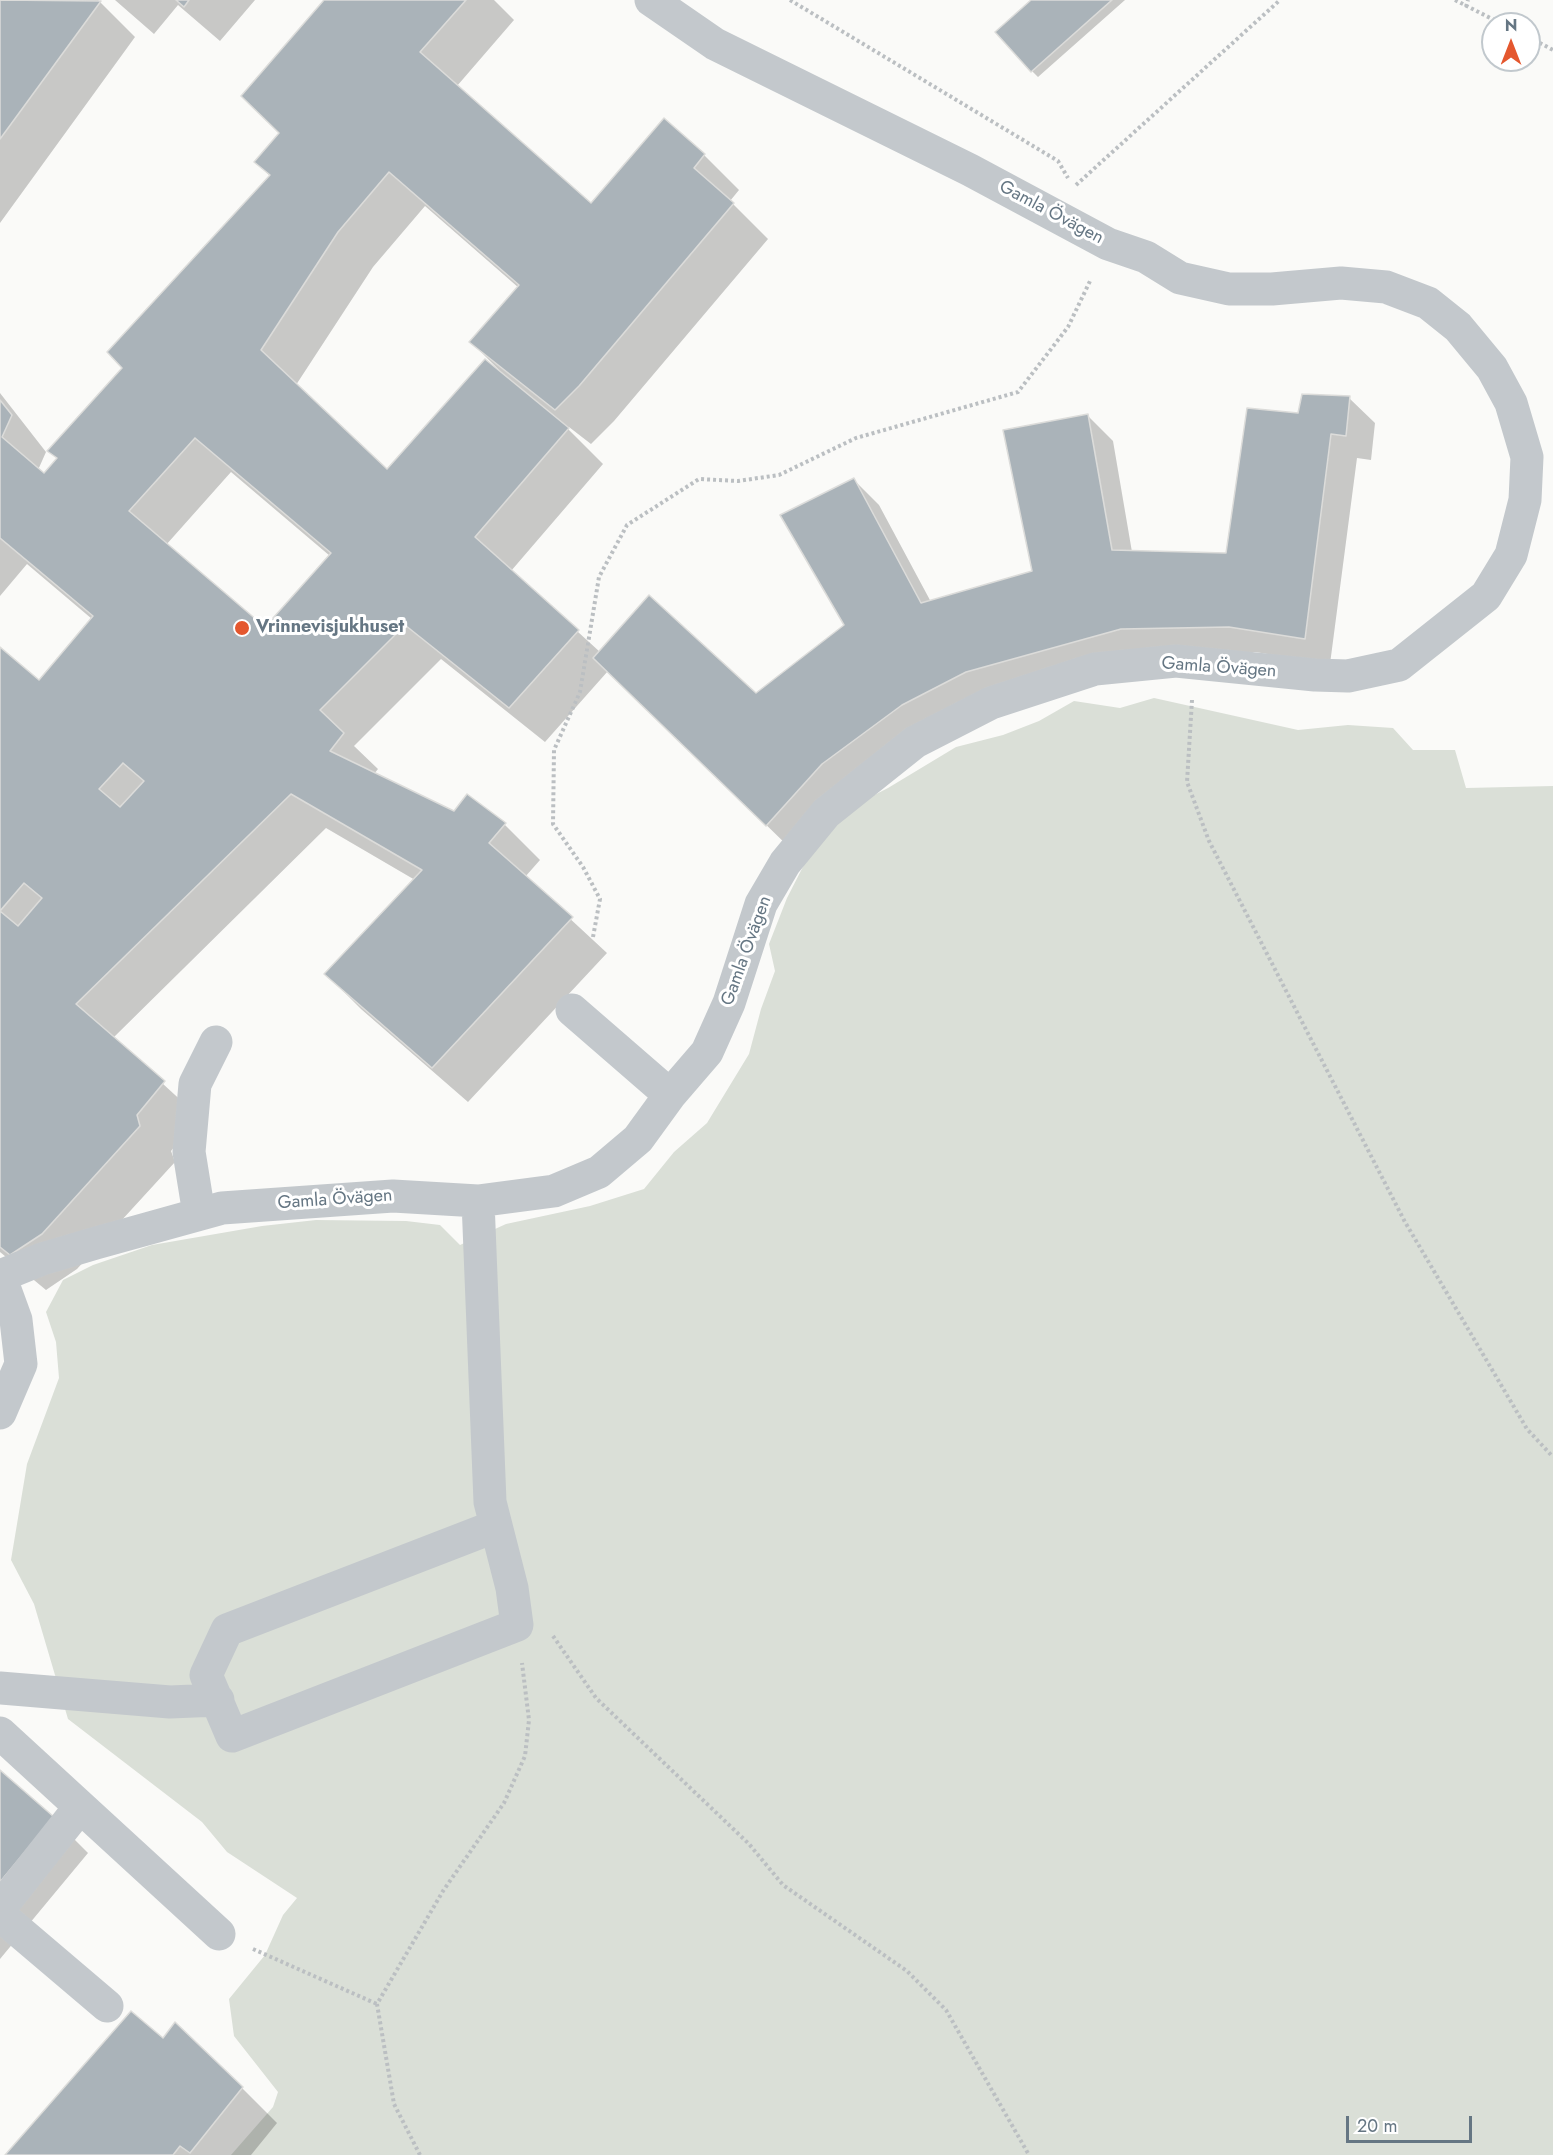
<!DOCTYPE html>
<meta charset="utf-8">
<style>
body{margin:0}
#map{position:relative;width:1553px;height:2155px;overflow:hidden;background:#fafaf8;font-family:Jost,sans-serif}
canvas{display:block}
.north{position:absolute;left:1481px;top:12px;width:60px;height:60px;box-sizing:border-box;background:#fff;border:2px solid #c1c8cd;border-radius:50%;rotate:0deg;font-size:16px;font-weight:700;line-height:24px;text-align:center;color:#657683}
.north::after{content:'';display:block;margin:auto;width:21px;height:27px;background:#e4572e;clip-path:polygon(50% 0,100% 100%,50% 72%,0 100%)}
.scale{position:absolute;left:1346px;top:2116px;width:126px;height:27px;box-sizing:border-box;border:3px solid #657683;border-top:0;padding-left:8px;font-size:18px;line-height:21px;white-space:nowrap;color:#657683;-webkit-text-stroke:4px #fff;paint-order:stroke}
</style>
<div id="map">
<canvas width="1553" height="2155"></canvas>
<div class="north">N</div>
<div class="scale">20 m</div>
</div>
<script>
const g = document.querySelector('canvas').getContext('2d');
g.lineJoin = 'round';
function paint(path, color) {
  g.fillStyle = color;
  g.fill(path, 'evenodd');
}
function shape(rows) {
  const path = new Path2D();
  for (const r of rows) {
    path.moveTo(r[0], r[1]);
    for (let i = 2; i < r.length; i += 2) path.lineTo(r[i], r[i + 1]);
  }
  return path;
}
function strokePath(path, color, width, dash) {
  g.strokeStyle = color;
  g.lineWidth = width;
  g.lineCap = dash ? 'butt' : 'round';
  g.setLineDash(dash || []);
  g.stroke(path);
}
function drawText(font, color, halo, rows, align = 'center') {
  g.font = font + ' Jost,sans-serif';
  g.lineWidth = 6;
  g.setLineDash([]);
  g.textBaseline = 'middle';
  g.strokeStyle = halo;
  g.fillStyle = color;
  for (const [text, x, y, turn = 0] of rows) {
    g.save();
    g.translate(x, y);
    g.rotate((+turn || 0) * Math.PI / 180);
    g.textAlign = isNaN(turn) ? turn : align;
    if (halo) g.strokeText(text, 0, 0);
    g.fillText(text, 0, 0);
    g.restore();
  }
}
paint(shape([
 [1154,698,1298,730,1348,725,1393,728,1413,750,1455,750,1466,788,1553,786,1553,2155,231,2155,273,2107,278,2092,234,2036,229,1999,265,1955,283,1915,297,1898,227,1852,202,1822,68,1719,34,1604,11,1560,27,1464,59,1378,56,1342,46,1312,63,1280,93,1265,152,1245,262,1226,316,1220,406,1221,440,1225,460,1245,506,1224,590,1206,644,1189,674,1152,707,1123,749,1054,761,1009,775,971,769,944,787,898,810,853,839,813,888,788,956,747,1003,735,1039,721,1074,701,1120,708]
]), '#dadfd7');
paint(shape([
 [0,0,98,0,135,37,0,223],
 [115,0,255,0,220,41,178,5,154,34],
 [326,0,494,0,514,20,457,86,591,205,704,155,739,190,730,201,768,239,614,421,591,444,569,427,567,428,603,464,511,571,600,652,756,695,846,626,853,479,879,505,931,602,1033,572,1088,416,1113,441,1132,552,1228,554,1299,415,1349,398,1375,423,1371,460,1357,458,1330,664,1255,652,1147,654,992,697,792,850,608,671,545,742,441,659,354,746,378,769,374,774,454,813,467,796,505,825,540,860,525,877,607,953,468,1102,361,1009,326,974,415,880,326,828,113,1038,199,1117,171,1151,175,1162,77,1269,46,1290,0,1252,0,649,39,682,92,619,27,564,0,596,0,393,46,452,38,470,44,475,58,459,49,451,124,368,271,177,256,162,280,134],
 [425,206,519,288,471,342,499,370,387,471,296,385,373,267],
 [231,472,330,556,265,630,166,545],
 [1033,0,1125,0,1038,77,1032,71],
 [0,1772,53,1818,88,1853,0,1959],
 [164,2040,242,2088,277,2123,251,2155,7,2155]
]), '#0003');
const building = shape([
 [0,0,101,1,0,139,0,0],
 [176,0,189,0,184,7,176,0],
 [324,0,466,0,420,52,591,203,664,118,705,154,694,168,734,203,579,386,555,410,469,342,519,285,389,172,338,232,261,350,387,469,485,359,569,428,475,537,579,630,509,708,405,625,320,710,344,733,330,751,454,811,467,794,506,823,489,843,573,917,432,1068,324,974,422,870,291,794,76,1004,165,1081,137,1115,140,1126,42,1234,10,1255,0,1247,0,911,18,926,42,898,24,883,0,911,0,647,39,680,93,616,0,538,0,400,12,415,2,437,44,473,57,458,47,451,122,368,107,352,270,175,254,162,279,133,241,96,324,0],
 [195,438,331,553,265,627,129,511,195,438],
 [123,763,144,781,120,807,99,789,123,763],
 [1031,0,1112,0,1031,72,995,32,1031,0],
 [1302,394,1350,396,1346,436,1331,434,1305,639,1229,627,1121,629,966,672,902,705,822,764,766,826,593,658,649,595,756,693,844,625,780,515,854,478,921,603,1032,571,1003,430,1088,414,1112,550,1226,553,1247,408,1298,413,1302,394],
 [0,1770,54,1817,0,1882,0,1770],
 [131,2011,163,2038,175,2022,243,2087,190,2153,180,2146,173,2155,5,2155,131,2011]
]);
paint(building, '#aab3b9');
strokePath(building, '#dcdcda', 1.5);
strokePath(shape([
 [790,0,1058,161,1068,178],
 [1455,0,1502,24],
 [1466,7,1468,0],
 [1529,37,1553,50],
 [1076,185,1280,0],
 [1192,700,1187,782,1209,841,1405,1222,1527,1429,1553,1457],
 [593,937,600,899,583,867,553,824,554,750,580,692,599,577,627,525,699,479,738,481,779,475,856,438,1018,392,1068,327,1091,279],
 [553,1636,596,1698,749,1844,783,1885,907,1971,946,2010,1029,2155],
 [253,1949,377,2004],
 [420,2155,394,2104,377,2004,443,1891,504,1803,525,1756,529,1720,522,1663]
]), '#bbbfc2', 4, [3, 3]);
strokePath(shape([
 [572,1010,670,1095],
 [478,1201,490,1502,512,1588,517,1625,232,1736,206,1675,227,1630,496,1526],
 [199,1214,189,1152,195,1084,216,1042],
 [0,1276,42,1259,96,1243,222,1208,393,1196,478,1201,554,1191,599,1172,638,1139,670,1095,707,1052,729,1003,761,904,785,863,826,813,915,742,991,703,1095,669,1176,661,1315,675,1348,676,1399,665,1486,596,1511,555,1525,500,1527,457,1511,403,1492,368,1458,327,1428,303,1386,287,1341,283,1272,289,1229,289,1180,278,1146,257,1108,244,970,170,715,44,651,0],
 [0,1413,21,1364,16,1320,0,1276],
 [0,1688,170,1702,218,1700],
 [0,1733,219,1934],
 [0,1908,80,1807],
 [0,1915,107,2006]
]), '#c3c8cc', 33);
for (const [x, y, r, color] of [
 [242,628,8,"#e4572e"]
]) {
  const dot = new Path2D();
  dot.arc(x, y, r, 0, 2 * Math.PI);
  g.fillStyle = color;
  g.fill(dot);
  strokePath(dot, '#fff', 2);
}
drawText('18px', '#657683', '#fff', [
 ["Gamla Övägen",1051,213,28],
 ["Gamla Övägen",1219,668,4],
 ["Gamla Övägen",747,951,-70],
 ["Gamla Övägen",335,1200,-4]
]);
drawText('bold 18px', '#657683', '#fff', [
 ["Vrinnevisjukhuset",256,628]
], 'left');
</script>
